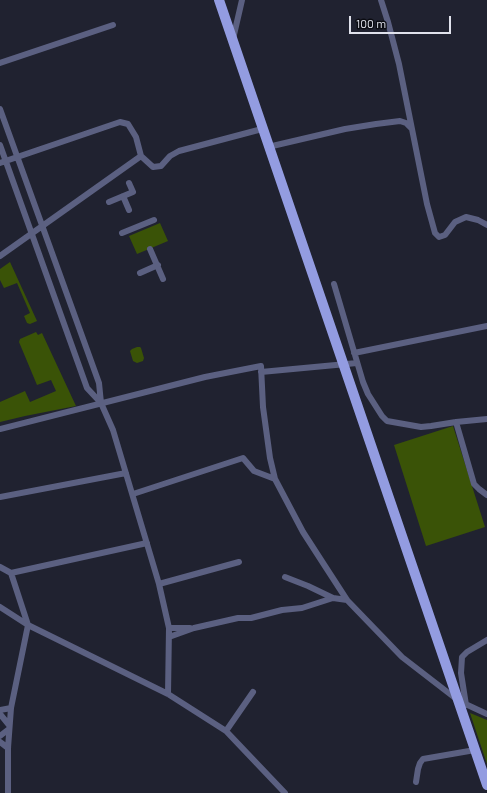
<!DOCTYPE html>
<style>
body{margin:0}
#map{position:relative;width:487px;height:793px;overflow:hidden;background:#202230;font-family:Barlow,sans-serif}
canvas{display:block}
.scale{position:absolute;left:349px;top:16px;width:102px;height:18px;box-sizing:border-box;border:2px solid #e0e2ec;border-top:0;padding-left:5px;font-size:12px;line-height:14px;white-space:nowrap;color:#e0e2ec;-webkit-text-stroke:3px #0b0c12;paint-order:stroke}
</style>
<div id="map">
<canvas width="487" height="793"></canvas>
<div class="scale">100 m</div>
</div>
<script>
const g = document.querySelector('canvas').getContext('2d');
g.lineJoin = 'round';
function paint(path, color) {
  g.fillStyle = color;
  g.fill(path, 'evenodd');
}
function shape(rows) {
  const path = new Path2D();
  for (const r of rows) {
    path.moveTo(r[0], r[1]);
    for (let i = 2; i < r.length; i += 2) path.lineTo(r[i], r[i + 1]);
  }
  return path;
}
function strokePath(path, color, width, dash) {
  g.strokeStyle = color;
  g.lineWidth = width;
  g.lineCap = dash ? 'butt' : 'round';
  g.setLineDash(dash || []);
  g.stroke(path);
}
paint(shape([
 [160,223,168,241,137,254,129,236],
 [10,262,37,321,30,324,27,323,24,316,30,313,17,283,4,288,0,280,0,269],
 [36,332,38,335,42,333,76,406,25,416,0,422,0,402,25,391,30,402,56,391,51,380,37,385,19,342,20,339],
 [137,347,140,347,141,348,144,358,143,361,137,363,133,361,130,351,132,349],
 [453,426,485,527,426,546,394,445],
 [470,713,487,720,487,764]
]), '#3a5307');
strokePath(shape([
 [381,0,388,22,399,64,427,204,435,233,439,237,445,235,455,222,466,217,478,220,487,225],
 [233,39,242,0],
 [0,63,113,25],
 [0,109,99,383,101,403,113,430,159,584,169,628,168,694],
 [0,145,87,388,101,403],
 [268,147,345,129,376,124,400,121,406,123,411,128],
 [0,163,120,122,128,124,136,137,141,156,153,167,161,166,170,156,179,151,262,129],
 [123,196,129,210],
 [109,202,133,192,129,183],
 [122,233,154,220],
 [150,249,163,279],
 [0,256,141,156],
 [140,273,158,265],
 [334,284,363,382,368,394,382,416,387,421,421,427,431,426,456,422,487,419],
 [354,353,487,326],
 [261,372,357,363],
 [456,422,474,484,479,489,487,495],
 [0,429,205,377,261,366,263,407,270,458,275,479,303,532,323,563,347,600,402,657,459,701,487,714],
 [133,494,243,458,254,471,275,479],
 [0,497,126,473],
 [0,567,11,573,28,625,11,708,8,748,8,793],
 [11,573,147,543],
 [285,577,308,586,333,598,347,600],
 [159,584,239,562],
 [0,607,28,625,168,694,226,731,285,793],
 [169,628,190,628],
 [169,637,194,628,238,618,251,618,282,610,302,608,333,598],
 [466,705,461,673,462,657,467,652,487,640],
 [0,710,11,708],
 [0,714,9,725],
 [226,731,253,692],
 [0,736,9,729],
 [0,742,8,748],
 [416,782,418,769,420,763,423,759,475,750]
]), '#5b6081', 6);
strokePath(shape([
 [219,0,487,785]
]), '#939ce1', 10);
</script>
